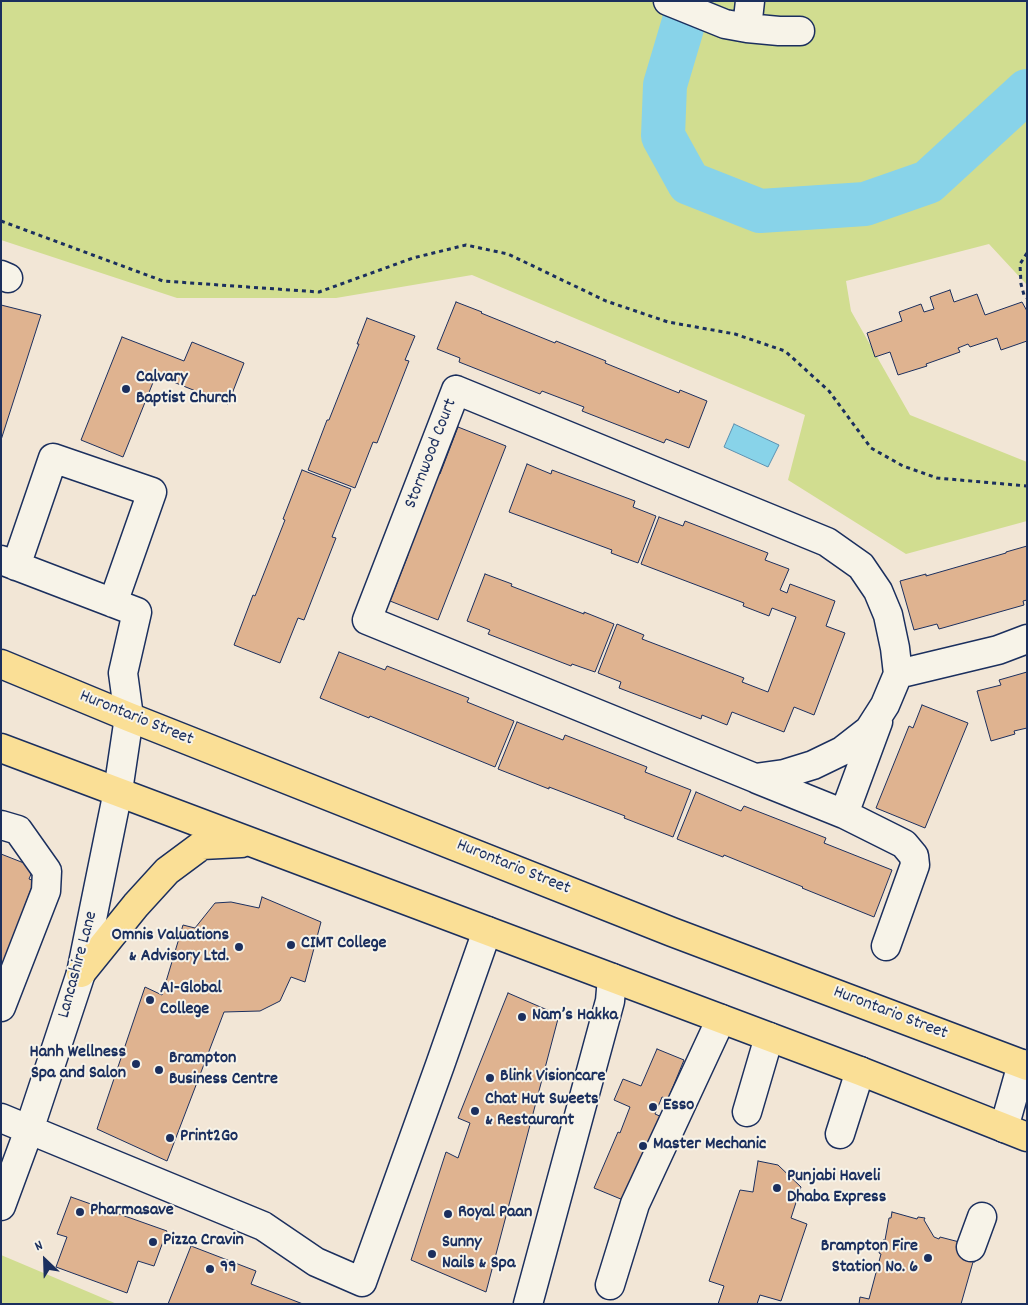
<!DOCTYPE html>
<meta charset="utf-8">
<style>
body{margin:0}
#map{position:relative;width:1028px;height:1305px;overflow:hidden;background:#f2e6d6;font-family:Dekko,sans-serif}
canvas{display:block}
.frame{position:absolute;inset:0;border:2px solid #1b2f5e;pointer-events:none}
.north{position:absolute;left:20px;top:1235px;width:50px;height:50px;-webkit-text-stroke:4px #f7f3e8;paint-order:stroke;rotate:336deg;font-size:14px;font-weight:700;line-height:20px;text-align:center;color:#1b2f5e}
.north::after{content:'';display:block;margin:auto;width:18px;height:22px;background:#1b2f5e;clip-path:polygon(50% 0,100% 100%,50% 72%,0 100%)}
</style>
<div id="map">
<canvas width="1028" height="1305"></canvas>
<div class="frame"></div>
<div class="north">N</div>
</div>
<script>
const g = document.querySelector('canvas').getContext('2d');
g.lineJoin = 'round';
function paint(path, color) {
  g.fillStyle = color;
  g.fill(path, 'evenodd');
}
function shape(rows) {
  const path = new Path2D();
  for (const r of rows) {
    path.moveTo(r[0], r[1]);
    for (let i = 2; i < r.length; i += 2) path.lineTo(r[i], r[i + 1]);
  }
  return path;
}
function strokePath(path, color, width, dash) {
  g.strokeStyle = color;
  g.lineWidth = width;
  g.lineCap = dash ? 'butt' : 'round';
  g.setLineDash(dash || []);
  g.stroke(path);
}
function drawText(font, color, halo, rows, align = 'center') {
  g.font = font + ' Dekko,sans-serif';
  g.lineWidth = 4;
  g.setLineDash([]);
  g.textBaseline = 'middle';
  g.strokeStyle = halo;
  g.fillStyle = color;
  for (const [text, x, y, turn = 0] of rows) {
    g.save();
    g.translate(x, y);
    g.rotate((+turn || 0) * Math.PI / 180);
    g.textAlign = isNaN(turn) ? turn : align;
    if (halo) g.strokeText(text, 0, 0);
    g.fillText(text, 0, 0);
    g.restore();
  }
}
paint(shape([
 [1,1,1027,1,1027,285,989,244,846,281,851,311,910,415,1027,462,1027,521,906,554,788,480,805,415,472,275,336,298,177,298,1,240],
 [1,1255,117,1304,1,1304]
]), '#d1dd90');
const water = shape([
 [734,424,779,445,768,467,724,447,734,424]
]);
paint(water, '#88d3e9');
strokePath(water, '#5c91b1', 1);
strokePath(shape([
 [690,1,665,85,663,136,689,183,760,211,865,204,928,182,1027,91]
]), '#88d3e9', 44);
const building = shape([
 [950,290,954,302,977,294,985,315,1022,302,1027,311,1027,341,1001,350,997,338,970,347,968,344,958,348,960,352,926,364,927,366,898,375,890,352,875,357,867,333,902,321,899,312,921,304,924,312,934,309,930,297,950,290],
 [456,302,482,312,481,313,555,343,556,341,606,361,605,363,679,393,680,390,707,401,689,448,666,439,664,443,582,411,584,407,542,391,540,394,459,362,460,358,437,349,456,302],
 [1,305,41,315,1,440,1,305],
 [367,318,415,336,405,360,409,361,377,443,373,442,355,488,308,470,327,420,329,420,359,344,357,344,367,318],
 [122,337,184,361,192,342,244,363,228,404,156,375,123,457,81,440,122,337],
 [458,427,506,446,438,620,390,601,408,555,404,554,436,472,440,474,458,427],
 [527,464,551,474,552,470,635,501,633,507,656,516,638,563,611,553,612,550,509,512,527,464],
 [302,470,351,489,332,537,336,538,304,620,298,618,280,663,234,645,253,595,255,596,285,520,283,519,302,470],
 [659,517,683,526,685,521,768,553,765,560,789,569,780,590,787,593,790,584,835,601,826,626,845,633,814,715,794,707,784,732,732,712,727,725,702,715,701,719,619,688,621,682,598,673,617,624,644,635,642,639,744,678,742,682,768,692,796,617,772,608,769,616,743,606,744,603,641,564,659,517],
 [1027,546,1027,600,1023,601,1024,605,939,629,937,624,914,630,900,581,926,574,926,576,1006,553,1006,552,1027,546],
 [485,574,512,584,511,586,584,614,584,612,614,624,595,672,572,664,571,666,488,634,490,630,467,621,485,574],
 [339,652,385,670,387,666,469,698,467,702,514,721,495,767,370,716,369,718,320,698,339,652],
 [1027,672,1027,728,1014,731,1015,734,991,741,977,691,1001,685,999,680,1027,672],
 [922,705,968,723,925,828,876,808,909,726,913,728,922,705],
 [517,722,563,740,565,735,647,767,645,772,691,790,673,837,624,818,625,816,549,787,549,789,498,769,517,722],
 [696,792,741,811,744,806,826,838,824,843,892,870,874,917,802,888,803,887,724,855,723,857,677,839,696,792],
 [1,854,34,867,29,879,34,881,1,970,1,854],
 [262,897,321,922,305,982,291,977,280,1001,260,1011,224,1012,167,1161,97,1129,145,987,162,995,183,925,195,928,215,903,231,902,259,908,262,897],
 [508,993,559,1015,486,1292,411,1260,446,1152,458,1158,470,1123,458,1118,508,993],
 [657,1049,684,1060,668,1099,662,1097,655,1114,662,1117,628,1202,594,1188,618,1132,620,1133,630,1107,614,1100,623,1079,641,1086,657,1049],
 [758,1161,778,1165,801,1187,791,1218,807,1224,781,1301,760,1295,757,1304,718,1304,724,1286,709,1281,740,1190,753,1192,758,1161],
 [71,1197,167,1231,154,1266,138,1261,127,1293,56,1267,67,1237,57,1234,71,1197],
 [892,1212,917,1219,918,1217,925,1218,924,1220,934,1237,939,1239,940,1237,971,1245,976,1254,975,1262,973,1262,961,1304,859,1304,860,1297,869,1299,881,1254,879,1253,883,1240,885,1240,889,1218,891,1218,892,1212],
 [191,1246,256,1271,251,1284,303,1304,168,1304,191,1246]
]);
paint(building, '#dfb390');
strokePath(building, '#1b2f5e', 1);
const minor = shape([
 [668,1,725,24,747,28,779,31,800,31],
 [747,28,750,1],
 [1,275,8,278],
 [456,390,827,542,861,566,878,591,888,615,895,648,898,674,885,705,869,730,842,751,813,765,784,774,755,778,367,620,456,390],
 [1,560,137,612,123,673,129,717,118,791,81,973,29,1130,1,1206],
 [16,566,53,458,152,492,113,603],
 [898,674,998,650,1027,639],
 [757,779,844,814,904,844,914,856,915,865,886,946],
 [844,814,878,722],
 [1,825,18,830,47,871,46,891,1,1007],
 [747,1112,769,1037],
 [1,1118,263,1226,316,1262,362,1282,440,1065,487,931],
 [1004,1128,1022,1064],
 [840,1134,860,1071],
 [971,1247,982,1217],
 [610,1285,635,1204,721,1019],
 [528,1304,610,1001,612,978]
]);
const major = shape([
 [1,664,129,717,672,932,1027,1066],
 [1,748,860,1071,1027,1137],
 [81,973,136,905,167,871,202,845,241,843]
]);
strokePath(minor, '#1b2f5e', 31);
strokePath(major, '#1b2f5e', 31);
strokePath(shape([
 [1,221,163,281,319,292,413,258,466,245,508,254,606,301,668,322,735,334,785,351,829,391,871,448,903,466,937,478,1027,486],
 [1027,253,1020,264,1021,284,1024,295,1027,298]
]), '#1b2f5e', 3, [4, 4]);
strokePath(minor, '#f7f3e8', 28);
strokePath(major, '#fadf96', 28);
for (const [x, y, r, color] of [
 [126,389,5,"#1b2f5e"],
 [291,945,5,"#1b2f5e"],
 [239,947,5,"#1b2f5e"],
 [150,1000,5,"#1b2f5e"],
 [522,1017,5,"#1b2f5e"],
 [136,1064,5,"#1b2f5e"],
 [159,1070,5,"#1b2f5e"],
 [490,1078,5,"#1b2f5e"],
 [653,1107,5,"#1b2f5e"],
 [475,1111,5,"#1b2f5e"],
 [170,1138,5,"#1b2f5e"],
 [643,1146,5,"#1b2f5e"],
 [777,1188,5,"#1b2f5e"],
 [80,1212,5,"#1b2f5e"],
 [448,1214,5,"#1b2f5e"],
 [153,1242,5,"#1b2f5e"],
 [432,1254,5,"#1b2f5e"],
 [928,1258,5,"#1b2f5e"],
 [210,1269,5,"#1b2f5e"]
]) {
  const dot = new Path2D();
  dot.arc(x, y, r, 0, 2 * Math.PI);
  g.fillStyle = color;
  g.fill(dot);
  strokePath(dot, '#f7f3e8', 2);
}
drawText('bold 18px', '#1b2f5e', '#f7f3e8', [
 ["Calvary",136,379],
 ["Baptist Church",136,400],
 ["Omnis Valuations",229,937,"right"],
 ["& Advisory Ltd.",229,958,"right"],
 ["CIMT College",301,945],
 ["A1-Global",160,990],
 ["College",160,1011],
 ["Nam’s Hakka",532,1017],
 ["Hanh Wellness",126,1054,"right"],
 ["Spa and Salon",126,1075,"right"],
 ["Brampton",169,1060],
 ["Business Centre",169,1081],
 ["Blink Visioncare",500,1078],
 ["Chat Hut Sweets",485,1101],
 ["& Restaurant",485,1122],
 ["Esso",663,1107],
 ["Print2Go",180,1138],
 ["Master Mechanic",653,1146],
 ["Punjabi Haveli",787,1178],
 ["Dhaba Express",787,1199],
 ["Pharmasave",90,1212],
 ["Royal Paan",458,1214],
 ["Pizza Cravin",163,1242],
 ["Sunny",442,1244],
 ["Nails & Spa",442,1265],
 ["Brampton Fire",918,1248,"right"],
 ["Station No. 6",918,1269,"right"],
 ["99",220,1269]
], 'left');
drawText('18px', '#1b2f5e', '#f7f3e8', [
 ["Stornwood Court",432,454,-69],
 ["Hurontario Street",136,719,22],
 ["Hurontario Street",513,868,22],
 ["Lancashire Lane",79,965,-75],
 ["Hurontario Street",890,1014,21]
]);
</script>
